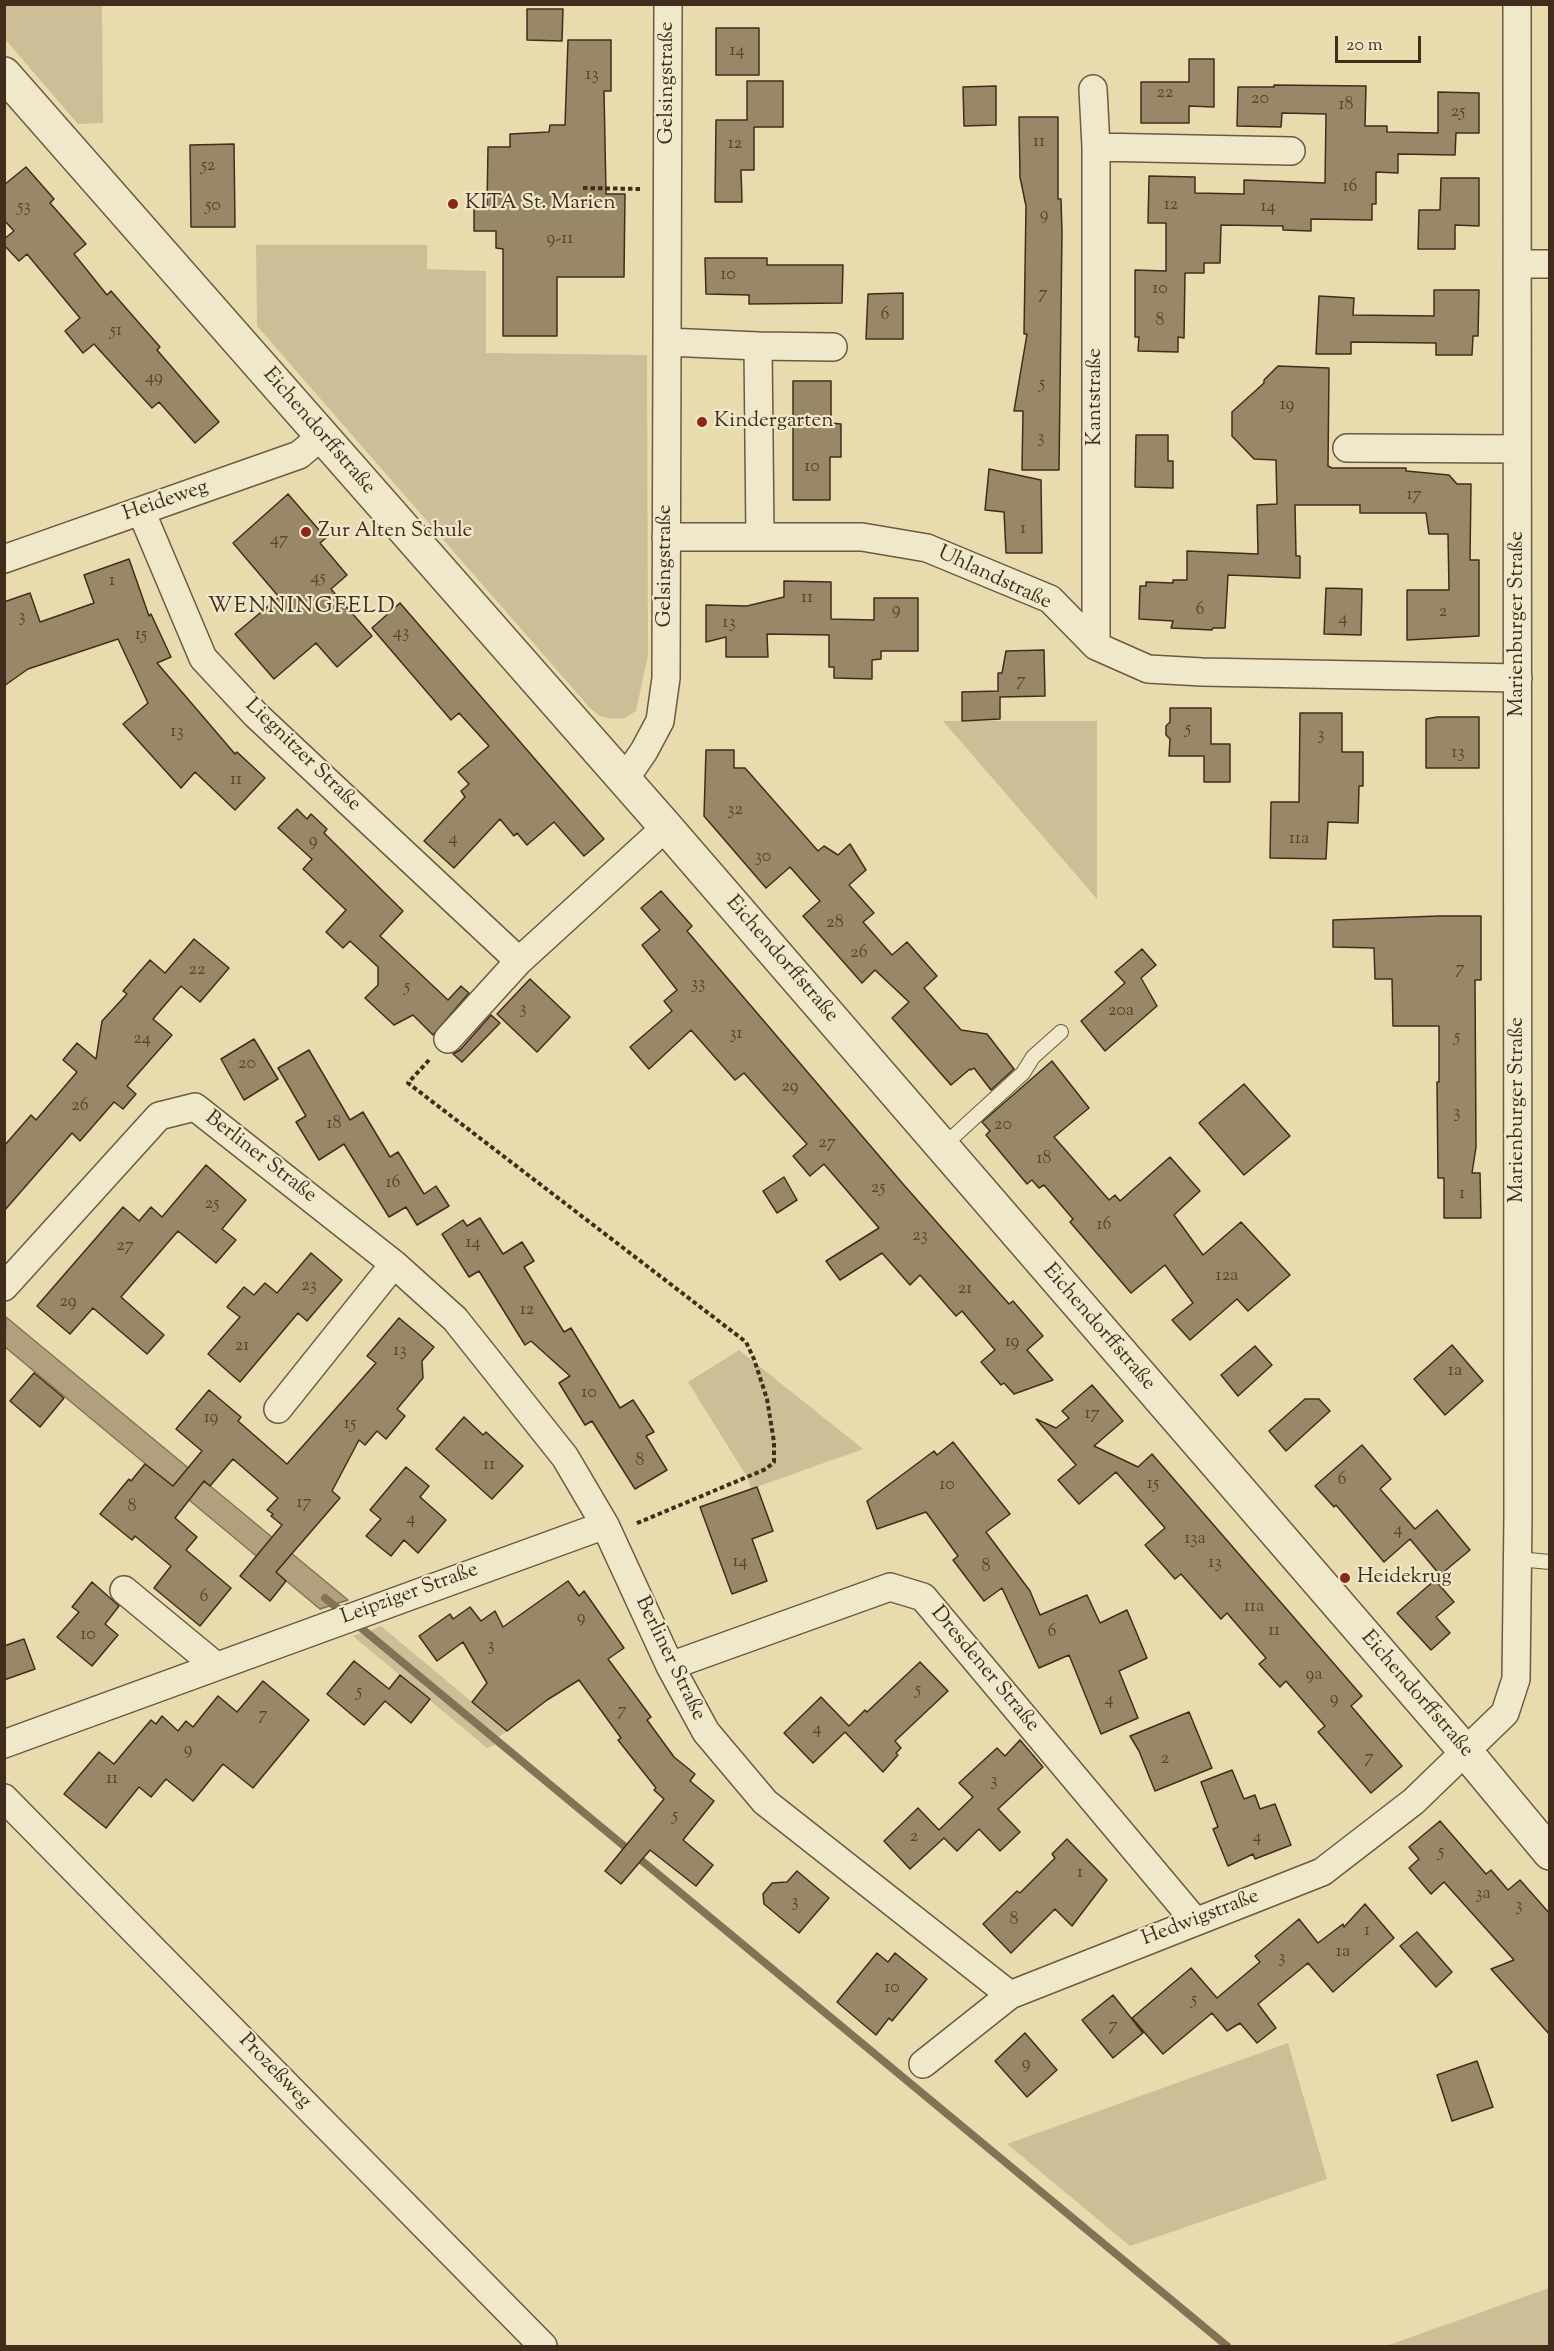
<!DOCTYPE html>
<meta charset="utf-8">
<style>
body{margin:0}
#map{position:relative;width:1554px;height:2351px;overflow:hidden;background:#e8dcaf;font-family:"Sorts Mill Goudy",serif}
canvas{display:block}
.frame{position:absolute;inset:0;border:6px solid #422d1c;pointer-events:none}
.scale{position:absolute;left:1335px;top:36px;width:86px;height:27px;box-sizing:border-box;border:3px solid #422d1c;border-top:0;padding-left:8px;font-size:18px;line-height:21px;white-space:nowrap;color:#422d1c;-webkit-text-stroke:4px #f0e8cb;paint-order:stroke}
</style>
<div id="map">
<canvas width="1554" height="2351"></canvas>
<div class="frame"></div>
<div class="scale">20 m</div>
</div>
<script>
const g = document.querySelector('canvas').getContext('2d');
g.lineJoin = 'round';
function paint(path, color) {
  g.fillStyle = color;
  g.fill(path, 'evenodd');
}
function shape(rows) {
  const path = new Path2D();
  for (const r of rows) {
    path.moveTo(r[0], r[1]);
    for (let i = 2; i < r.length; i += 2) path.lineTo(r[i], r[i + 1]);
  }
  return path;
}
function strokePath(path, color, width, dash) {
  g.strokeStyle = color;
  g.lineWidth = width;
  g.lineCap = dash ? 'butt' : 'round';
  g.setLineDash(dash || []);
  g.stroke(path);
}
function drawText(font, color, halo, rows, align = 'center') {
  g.font = font + ' "Sorts Mill Goudy",serif';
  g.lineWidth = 4.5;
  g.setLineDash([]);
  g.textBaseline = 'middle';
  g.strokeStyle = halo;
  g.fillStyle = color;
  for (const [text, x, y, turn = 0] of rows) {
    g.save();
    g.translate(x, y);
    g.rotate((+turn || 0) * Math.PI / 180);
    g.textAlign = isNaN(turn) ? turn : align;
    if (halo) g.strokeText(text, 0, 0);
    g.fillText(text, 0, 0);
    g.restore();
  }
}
paint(shape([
 [4,5,102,5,103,123,78,124,5,39],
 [256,245,427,245,427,269,486,271,486,353,647,355,648,655,636,711,625,718,612,719,600,716,590,708,257,326],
 [943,721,1097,721,1097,899],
 [739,1350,863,1449,751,1489,747,1477,688,1382],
 [381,1626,507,1731,496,1739,369,1631],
 [364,1632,497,1744,487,1748,353,1636],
 [1288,2043,1327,2179,1130,2246,1007,2144],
 [1549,2288,1549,2346,1386,2346]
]), '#ccbe96');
const water = shape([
 [6,1317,348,1600,320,1609,5,1347,6,1317]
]);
paint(water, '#b0a07d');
strokePath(water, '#847256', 1.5);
strokePath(shape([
 [325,1598,1227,2346]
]), '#847256', 8);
const building = shape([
 [527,9,563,9,562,41,527,40,527,9],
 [716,28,759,28,759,75,716,75,716,28],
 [568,40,611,40,611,91,604,91,606,194,625,194,624,277,557,277,557,336,503,336,503,249,496,248,496,231,474,231,474,206,487,207,488,147,510,147,510,134,549,132,550,125,565,125,568,40],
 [1189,59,1214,59,1214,107,1189,106,1189,123,1141,123,1141,82,1189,82,1189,59],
 [747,81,783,81,783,127,754,127,754,170,741,170,742,202,715,202,716,120,747,120,747,81],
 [1274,85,1366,86,1365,126,1387,126,1387,132,1438,133,1438,92,1479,93,1479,133,1456,133,1455,155,1398,154,1398,173,1376,172,1376,204,1372,204,1372,220,1311,219,1311,231,1283,230,1283,226,1221,225,1220,263,1204,263,1204,273,1185,273,1184,338,1178,337,1178,352,1138,351,1139,337,1135,337,1135,270,1166,271,1166,223,1148,223,1149,176,1195,177,1195,193,1244,194,1244,180,1325,183,1326,114,1282,113,1281,127,1237,126,1238,87,1274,87,1274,85],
 [996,86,996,125,964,126,963,87,996,86],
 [1019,117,1058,117,1058,199,1061,199,1062,232,1059,470,1022,470,1023,411,1014,411,1027,334,1024,334,1026,206,1020,177,1019,117],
 [234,144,235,227,191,227,190,145,234,144],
 [26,167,54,199,50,203,86,244,74,254,107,295,111,291,160,347,157,350,219,422,195,443,159,402,152,408,94,344,83,353,65,331,80,318,27,254,19,261,4,245,4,239,14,231,4,220,4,185,26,167],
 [1441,178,1479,178,1479,226,1455,225,1455,249,1418,249,1419,210,1440,210,1441,178],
 [705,258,767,258,767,265,843,265,842,303,749,304,749,295,706,294,705,258],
 [1434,290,1479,290,1478,336,1473,336,1472,355,1436,355,1436,343,1351,342,1351,354,1316,354,1319,296,1354,298,1353,315,1434,316,1434,290],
 [903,293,903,339,866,339,868,294,903,293],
 [1278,366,1329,368,1328,466,1332,468,1406,468,1406,471,1449,475,1457,484,1471,484,1470,560,1479,560,1479,636,1407,640,1407,590,1449,590,1448,534,1429,534,1426,513,1360,513,1360,505,1295,505,1296,556,1300,556,1300,578,1228,575,1225,628,1213,628,1212,630,1171,628,1173,621,1139,619,1140,586,1146,586,1146,582,1173,583,1173,580,1187,580,1187,551,1258,554,1257,505,1277,504,1276,460,1254,459,1232,436,1232,412,1264,383,1264,380,1278,366],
 [793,381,831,381,831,423,841,424,841,457,830,457,830,500,793,500,793,381],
 [1136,435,1168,435,1168,461,1173,461,1173,488,1135,487,1136,435],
 [989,469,1041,480,1042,553,1006,553,1004,512,985,510,989,469],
 [288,494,326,538,320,543,347,575,331,589,372,636,337,667,316,643,274,679,235,634,279,597,233,543,288,494],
 [129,559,149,616,151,614,171,657,157,663,235,754,237,752,265,778,235,810,195,772,181,788,123,724,148,703,118,639,28,669,4,686,4,602,30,593,40,622,63,614,94,603,84,575,129,559],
 [784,581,831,582,831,619,874,620,874,598,918,598,918,651,881,651,881,659,872,660,872,679,834,678,834,667,829,667,829,635,767,634,768,657,726,657,726,637,706,642,706,605,747,606,784,597,784,581],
 [1326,588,1362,589,1361,635,1324,634,1326,588],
 [400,603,604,839,584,856,554,822,527,845,517,833,514,836,500,819,454,868,424,841,465,797,461,791,469,784,458,772,489,746,459,713,451,720,372,628,400,603],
 [1044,650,1045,696,1000,697,1000,719,962,721,962,692,998,691,998,673,1002,673,1006,651,1044,650],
 [1170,708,1211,708,1211,744,1230,744,1230,782,1204,782,1204,756,1169,756,1170,739,1166,735,1166,726,1170,722,1170,708],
 [1300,713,1342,713,1342,752,1363,752,1363,786,1359,786,1358,823,1328,822,1326,859,1270,858,1271,802,1299,802,1300,713],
 [1437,717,1479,717,1479,768,1426,768,1426,719,1437,717],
 [706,750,734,750,734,768,745,768,818,851,824,846,838,855,850,844,866,870,849,885,874,913,863,922,892,955,907,942,937,976,924,988,961,1030,987,1034,1014,1069,991,1090,974,1068,971,1070,970,1069,951,1085,892,1018,909,1002,875,970,862,983,803,916,820,901,790,867,766,888,704,816,706,750],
 [297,809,307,819,311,814,327,829,324,833,403,911,380,936,448,1000,461,986,469,993,433,1035,413,1015,394,1025,365,998,378,985,378,967,350,941,343,948,326,932,346,910,303,869,312,859,278,828,297,809],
 [661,891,692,926,687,931,903,1184,1009,1304,1013,1301,1043,1336,1027,1350,1053,1380,1014,1394,1004,1383,1001,1385,981,1362,995,1350,962,1311,956,1316,920,1275,910,1285,882,1253,840,1280,826,1261,879,1228,824,1164,810,1176,793,1156,807,1144,744,1073,735,1080,691,1030,649,1069,630,1047,672,1011,664,1001,677,990,642,945,660,930,641,908,661,891],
 [1438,916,1481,916,1481,980,1475,980,1476,1147,1472,1173,1480,1173,1481,1218,1444,1218,1444,1178,1438,1178,1437,1082,1439,1082,1439,1026,1393,1026,1392,979,1375,979,1374,948,1333,947,1333,920,1438,916],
 [194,939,229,968,200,1002,181,986,153,1019,172,1035,127,1086,136,1094,123,1109,114,1102,80,1141,72,1133,4,1211,4,1146,31,1115,36,1120,77,1072,63,1060,77,1043,96,1059,102,1021,127,994,123,991,150,960,165,973,194,939],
 [1142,949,1156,965,1141,978,1157,1006,1105,1051,1081,1021,1125,983,1115,972,1142,949],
 [530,979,570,1017,537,1052,497,1014,530,979],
 [491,1015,500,1023,462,1062,453,1054,460,1050,491,1015],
 [254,1039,278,1079,244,1100,221,1059,254,1039],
 [309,1050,350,1120,363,1112,390,1157,398,1152,424,1194,436,1186,449,1206,417,1225,406,1207,389,1217,344,1144,319,1160,296,1122,306,1116,278,1068,309,1050],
 [1052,1061,1089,1108,1054,1137,1109,1200,1115,1195,1120,1201,1170,1157,1200,1191,1174,1215,1203,1255,1241,1222,1290,1275,1248,1311,1237,1299,1190,1340,1172,1320,1193,1303,1165,1265,1131,1293,1070,1222,1073,1219,1044,1185,1039,1188,1032,1180,1027,1184,986,1135,990,1131,982,1122,1052,1061],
 [1244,1084,1290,1136,1244,1175,1199,1123,1244,1084],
 [206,1165,246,1200,222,1229,236,1240,216,1263,178,1231,121,1297,164,1335,147,1354,93,1308,70,1334,37,1306,123,1207,139,1221,151,1207,162,1217,206,1165],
 [784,1177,797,1200,777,1213,763,1191,784,1177],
 [480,1218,503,1254,522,1242,534,1261,524,1267,564,1332,571,1328,620,1408,633,1400,654,1432,646,1436,667,1470,635,1489,592,1421,585,1425,559,1383,570,1376,531,1341,525,1345,479,1271,469,1277,442,1234,463,1220,467,1226,480,1218],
 [311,1253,342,1280,307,1321,298,1313,240,1382,208,1354,240,1317,227,1307,244,1287,254,1295,265,1283,277,1293,311,1253],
 [399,1318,434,1347,422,1361,423,1378,397,1409,405,1416,386,1439,377,1431,365,1445,359,1440,332,1491,340,1498,276,1572,286,1581,270,1601,240,1576,282,1525,271,1516,273,1514,267,1510,278,1498,233,1459,210,1486,204,1481,175,1518,197,1537,186,1550,231,1588,200,1626,154,1588,171,1566,135,1536,132,1540,100,1514,129,1479,131,1481,145,1464,173,1486,202,1451,176,1429,209,1390,241,1417,238,1421,287,1464,376,1363,367,1356,399,1318],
 [1452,1345,1483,1381,1445,1415,1414,1379,1452,1345],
 [1255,1346,1272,1365,1238,1396,1221,1375,1255,1346],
 [34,1373,64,1398,40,1427,10,1401,34,1373],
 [1092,1385,1123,1421,1094,1446,1138,1467,1152,1454,1362,1696,1351,1706,1402,1766,1371,1793,1318,1732,1325,1726,1286,1681,1280,1687,1259,1664,1266,1658,1227,1613,1221,1619,1181,1574,1175,1579,1145,1545,1165,1528,1116,1472,1079,1504,1058,1480,1076,1465,1036,1419,1056,1428,1069,1418,1062,1411,1092,1385],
 [1305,1399,1319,1399,1330,1411,1286,1451,1269,1431,1305,1399],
 [464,1417,483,1435,486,1432,523,1466,492,1499,436,1449,464,1417],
 [953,1442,1010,1514,986,1532,1030,1591,1040,1615,1087,1595,1100,1623,1127,1610,1147,1658,1119,1671,1138,1718,1101,1734,1069,1655,1039,1668,1002,1588,984,1601,953,1560,958,1556,926,1512,877,1529,867,1501,934,1451,937,1455,953,1442],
 [1362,1445,1391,1479,1380,1489,1415,1529,1437,1510,1470,1550,1440,1575,1410,1539,1384,1562,1336,1505,1334,1507,1315,1486,1362,1445],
 [406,1467,429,1486,420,1497,446,1520,418,1553,404,1540,391,1556,366,1536,381,1519,370,1510,406,1467],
 [757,1487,773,1531,752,1539,767,1581,732,1594,700,1507,757,1487],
 [1435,1580,1454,1602,1436,1617,1450,1633,1431,1650,1397,1613,1435,1580],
 [568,1581,579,1596,584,1591,624,1648,608,1659,651,1717,647,1720,674,1757,695,1774,690,1781,714,1801,683,1840,713,1865,696,1886,650,1850,621,1884,605,1871,664,1799,654,1790,656,1788,618,1740,621,1738,579,1680,547,1700,507,1731,472,1702,487,1683,463,1642,437,1661,419,1636,450,1614,453,1619,470,1607,481,1621,495,1611,503,1627,568,1581],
 [92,1582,119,1606,105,1624,118,1635,92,1666,57,1637,79,1612,72,1607,92,1582],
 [24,1639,35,1669,4,1680,4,1646,24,1639],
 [354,1661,389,1689,400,1675,430,1699,411,1723,385,1701,364,1725,327,1694,354,1661],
 [920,1662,948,1691,895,1741,901,1748,896,1753,898,1755,883,1772,845,1732,813,1763,784,1733,821,1697,849,1726,865,1710,867,1712,920,1662],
 [263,1681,309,1720,253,1788,223,1764,193,1801,166,1779,151,1797,139,1787,106,1828,64,1794,99,1752,114,1764,151,1720,156,1724,162,1716,178,1731,186,1721,193,1727,218,1696,237,1712,263,1681],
 [1189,1712,1212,1768,1155,1791,1139,1751,1130,1736,1189,1712],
 [1020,1740,1043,1767,998,1809,1020,1832,1000,1851,979,1829,957,1851,944,1838,910,1869,884,1841,918,1808,939,1830,973,1797,959,1783,997,1748,1005,1756,1020,1740],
 [1232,1770,1244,1799,1255,1795,1260,1809,1275,1804,1291,1845,1255,1859,1253,1854,1228,1866,1213,1829,1218,1827,1201,1782,1232,1770],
 [1440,1821,1486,1874,1491,1870,1508,1890,1520,1880,1550,1914,1550,2035,1491,1969,1514,1960,1444,1882,1431,1894,1409,1868,1419,1859,1409,1847,1440,1821],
 [1067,1839,1107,1880,1072,1926,1055,1909,1011,1953,983,1924,1017,1891,1020,1893,1055,1858,1052,1854,1067,1839],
 [797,1871,829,1898,799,1933,764,1904,763,1894,772,1883,787,1882,797,1871],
 [1365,1904,1394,1938,1333,1992,1308,1963,1258,2004,1276,2028,1257,2043,1240,2023,1227,2031,1212,2013,1163,2054,1132,2018,1191,1968,1217,1998,1260,1962,1255,1956,1299,1919,1318,1943,1343,1924,1344,1927,1365,1904],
 [1417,1932,1452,1972,1436,1987,1400,1946,1417,1932],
 [877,1953,888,1962,895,1953,927,1979,892,2021,889,2018,876,2035,837,2002,877,1953],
 [1113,1995,1143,2033,1113,2058,1082,2020,1113,1995],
 [1025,2033,1057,2070,1027,2097,995,2061,1025,2033],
 [1477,2061,1493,2107,1452,2121,1437,2075,1477,2061]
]);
paint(building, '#988868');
strokePath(building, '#422d1c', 1.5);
const service = shape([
 [942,1147,1023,1073,1033,1057,1061,1032],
 [1518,1559,1550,1562]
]);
const minor = shape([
 [1093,89,1096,147,1096,646],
 [1096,147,1291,151],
 [1517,264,1550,264],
 [667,342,758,346,760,537],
 [758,346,833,347],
 [1347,448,1517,449],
 [141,511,203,658,256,715,519,961,666,827],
 [666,537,862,537,927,548,1050,599,1096,646,1148,669,1202,672,1518,678],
 [4,559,299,455,322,436],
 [624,780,644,751,660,721,666,678,668,4],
 [448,1039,519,961],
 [4,1287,159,1116,195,1107,394,1264,455,1319,565,1457,605,1525,670,1666,706,1732,765,1802,1010,1995],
 [278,1409,394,1264],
 [124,1590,216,1666],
 [670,1666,890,1587,923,1597,1195,1921],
 [4,1744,605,1525],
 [4,1798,543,2346],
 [923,2064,1010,1995,1322,1872,1414,1801,1505,1713,1516,1679,1518,1516,1517,4]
]);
const tertiary = shape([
 [4,74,666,827,1466,1752,1550,1853]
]);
strokePath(service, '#6c5941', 16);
strokePath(minor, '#6c5941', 30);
strokePath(tertiary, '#6c5941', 36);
strokePath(shape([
 [583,188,640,189],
 [429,1060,408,1083,746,1342,754,1359,767,1399,774,1442,774,1462,766,1469,635,1524]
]), '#422d1c', 4, [4.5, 3]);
strokePath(service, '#f0e8cb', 14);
strokePath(minor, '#f0e8cb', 27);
strokePath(tertiary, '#f0e8cb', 33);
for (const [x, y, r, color] of [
 [453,204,6,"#8f2418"],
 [702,422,6,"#8f2418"],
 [306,532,6,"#8f2418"],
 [1345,1578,6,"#8f2418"]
]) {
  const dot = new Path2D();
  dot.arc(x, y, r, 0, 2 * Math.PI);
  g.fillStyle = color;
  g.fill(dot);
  strokePath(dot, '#f0e8cb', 2);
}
drawText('18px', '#58442f', null, [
 ["14",737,52],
 ["13",592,76],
 ["22",1165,94],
 ["20",1260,100],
 ["18",1346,106],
 ["25",1458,113],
 ["11",1039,143],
 ["12",735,145],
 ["52",208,167],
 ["16",1350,188],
 ["12",1171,206],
 ["50",213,207],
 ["53",24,208],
 ["14",1268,208],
 ["9",1044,216],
 ["9-11",560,240],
 ["10",728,276],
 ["10",1160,290],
 ["7",1043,295],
 ["6",885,316],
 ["8",1160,322],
 ["51",116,332],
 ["49",154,379],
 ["5",1042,385],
 ["19",1287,406],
 ["3",1041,439],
 ["10",812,468],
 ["17",1414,496],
 ["1",1023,530],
 ["47",279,541],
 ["45",318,579],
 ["1",112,582],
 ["11",807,599],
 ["9",896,611],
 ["6",1200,611],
 ["2",1443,613],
 ["3",22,618],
 ["4",1343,620],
 ["13",729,624],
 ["43",401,634],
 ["15",141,636],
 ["7",1021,682],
 ["5",1188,730],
 ["13",177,733],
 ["3",1321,736],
 ["13",1458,754],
 ["11",236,781],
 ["32",735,811],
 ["4",453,840],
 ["11a",1299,840],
 ["9",313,842],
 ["30",763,858],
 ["28",835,924],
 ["26",859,954],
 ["7",1460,970],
 ["22",197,971],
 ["33",698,985],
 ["5",407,988],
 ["3",523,1010],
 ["20a",1121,1012],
 ["31",736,1035],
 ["5",1457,1038],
 ["24",142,1040],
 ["20",247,1065],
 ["29",790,1088],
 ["26",80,1107],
 ["3",1457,1114],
 ["18",334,1125],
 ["20",1003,1126],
 ["27",827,1144],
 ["18",1044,1160],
 ["16",393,1184],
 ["25",878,1189],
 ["1",1462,1195],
 ["25",212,1205],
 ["16",1104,1226],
 ["23",920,1237],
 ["14",473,1244],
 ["27",125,1247],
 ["12a",1227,1277],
 ["23",309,1287],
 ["21",965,1290],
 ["29",68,1303],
 ["12",527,1311],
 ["19",1012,1343],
 ["21",242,1347],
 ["13",400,1352],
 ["1a",1455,1372],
 ["10",589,1394],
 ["17",1092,1415],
 ["19",211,1419],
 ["15",350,1425],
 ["8",640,1462],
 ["11",489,1466],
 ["6",1342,1481],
 ["15",1153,1485],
 ["10",947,1486],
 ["17",304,1504],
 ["8",132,1508],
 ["4",411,1520],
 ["4",1398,1531],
 ["13a",1195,1540],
 ["14",740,1563],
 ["13",1215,1564],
 ["8",986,1568],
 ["6",204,1598],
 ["11a",1254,1608],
 ["9",581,1619],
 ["11",1274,1632],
 ["6",1052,1633],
 ["10",88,1636],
 ["3",491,1647],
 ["9a",1314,1676],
 ["5",918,1691],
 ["5",359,1693],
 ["9",1334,1700],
 ["4",1109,1701],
 ["7",622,1712],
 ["7",263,1716],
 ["4",817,1730],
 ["9",188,1751],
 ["7",1369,1759],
 ["2",1165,1760],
 ["11",112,1780],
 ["3",994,1782],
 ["5",675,1817],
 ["2",914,1838],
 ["4",1257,1838],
 ["5",1441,1853],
 ["1",1080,1874],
 ["3a",1483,1895],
 ["3",795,1903],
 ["3",1519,1907],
 ["8",1014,1921],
 ["1",1367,1932],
 ["1a",1343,1953],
 ["3",1282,1959],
 ["10",892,1989],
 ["5",1194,2001],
 ["7",1113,2027],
 ["9",1026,2065]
]);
drawText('21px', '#422d1c', '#f0e8cb', [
 ["Gelsingstraße",668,83,-90],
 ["Kantstraße",1096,397,-90],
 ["Eichendorffstraße",318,432,49],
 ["Heideweg",166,502,-19],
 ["Gelsingstraße",666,566,-90],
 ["Uhlandstraße",994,579,25],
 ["Marienburger Straße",1518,624,-90],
 ["Liegnitzer Straße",302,756,44],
 ["Eichendorffstraße",781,960,49],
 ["Marienburger Straße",1518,1110,-90],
 ["Berliner Straße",260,1158,38],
 ["Eichendorffstraße",1098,1328,49],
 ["Leipziger Straße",410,1595,-20],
 ["Berliner Straße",669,1659,64],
 ["Dresdener Straße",984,1670,50],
 ["Eichendorffstraße",1416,1695,49],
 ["Hedwigstraße",1201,1919,-21],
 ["Prozeßweg",274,2072,46]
]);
drawText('21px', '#422d1c', '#f0e8cb', [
 ["KITA St. Marien",465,204],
 ["Kindergarten",714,422],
 ["Zur Alten Schule",318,532],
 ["Heidekrug",1357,1578]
], 'left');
g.letterSpacing = '1.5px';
drawText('22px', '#422d1c', '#f0e8cb', [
 ["WENNINGFELD",302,608]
]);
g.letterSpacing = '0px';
</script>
